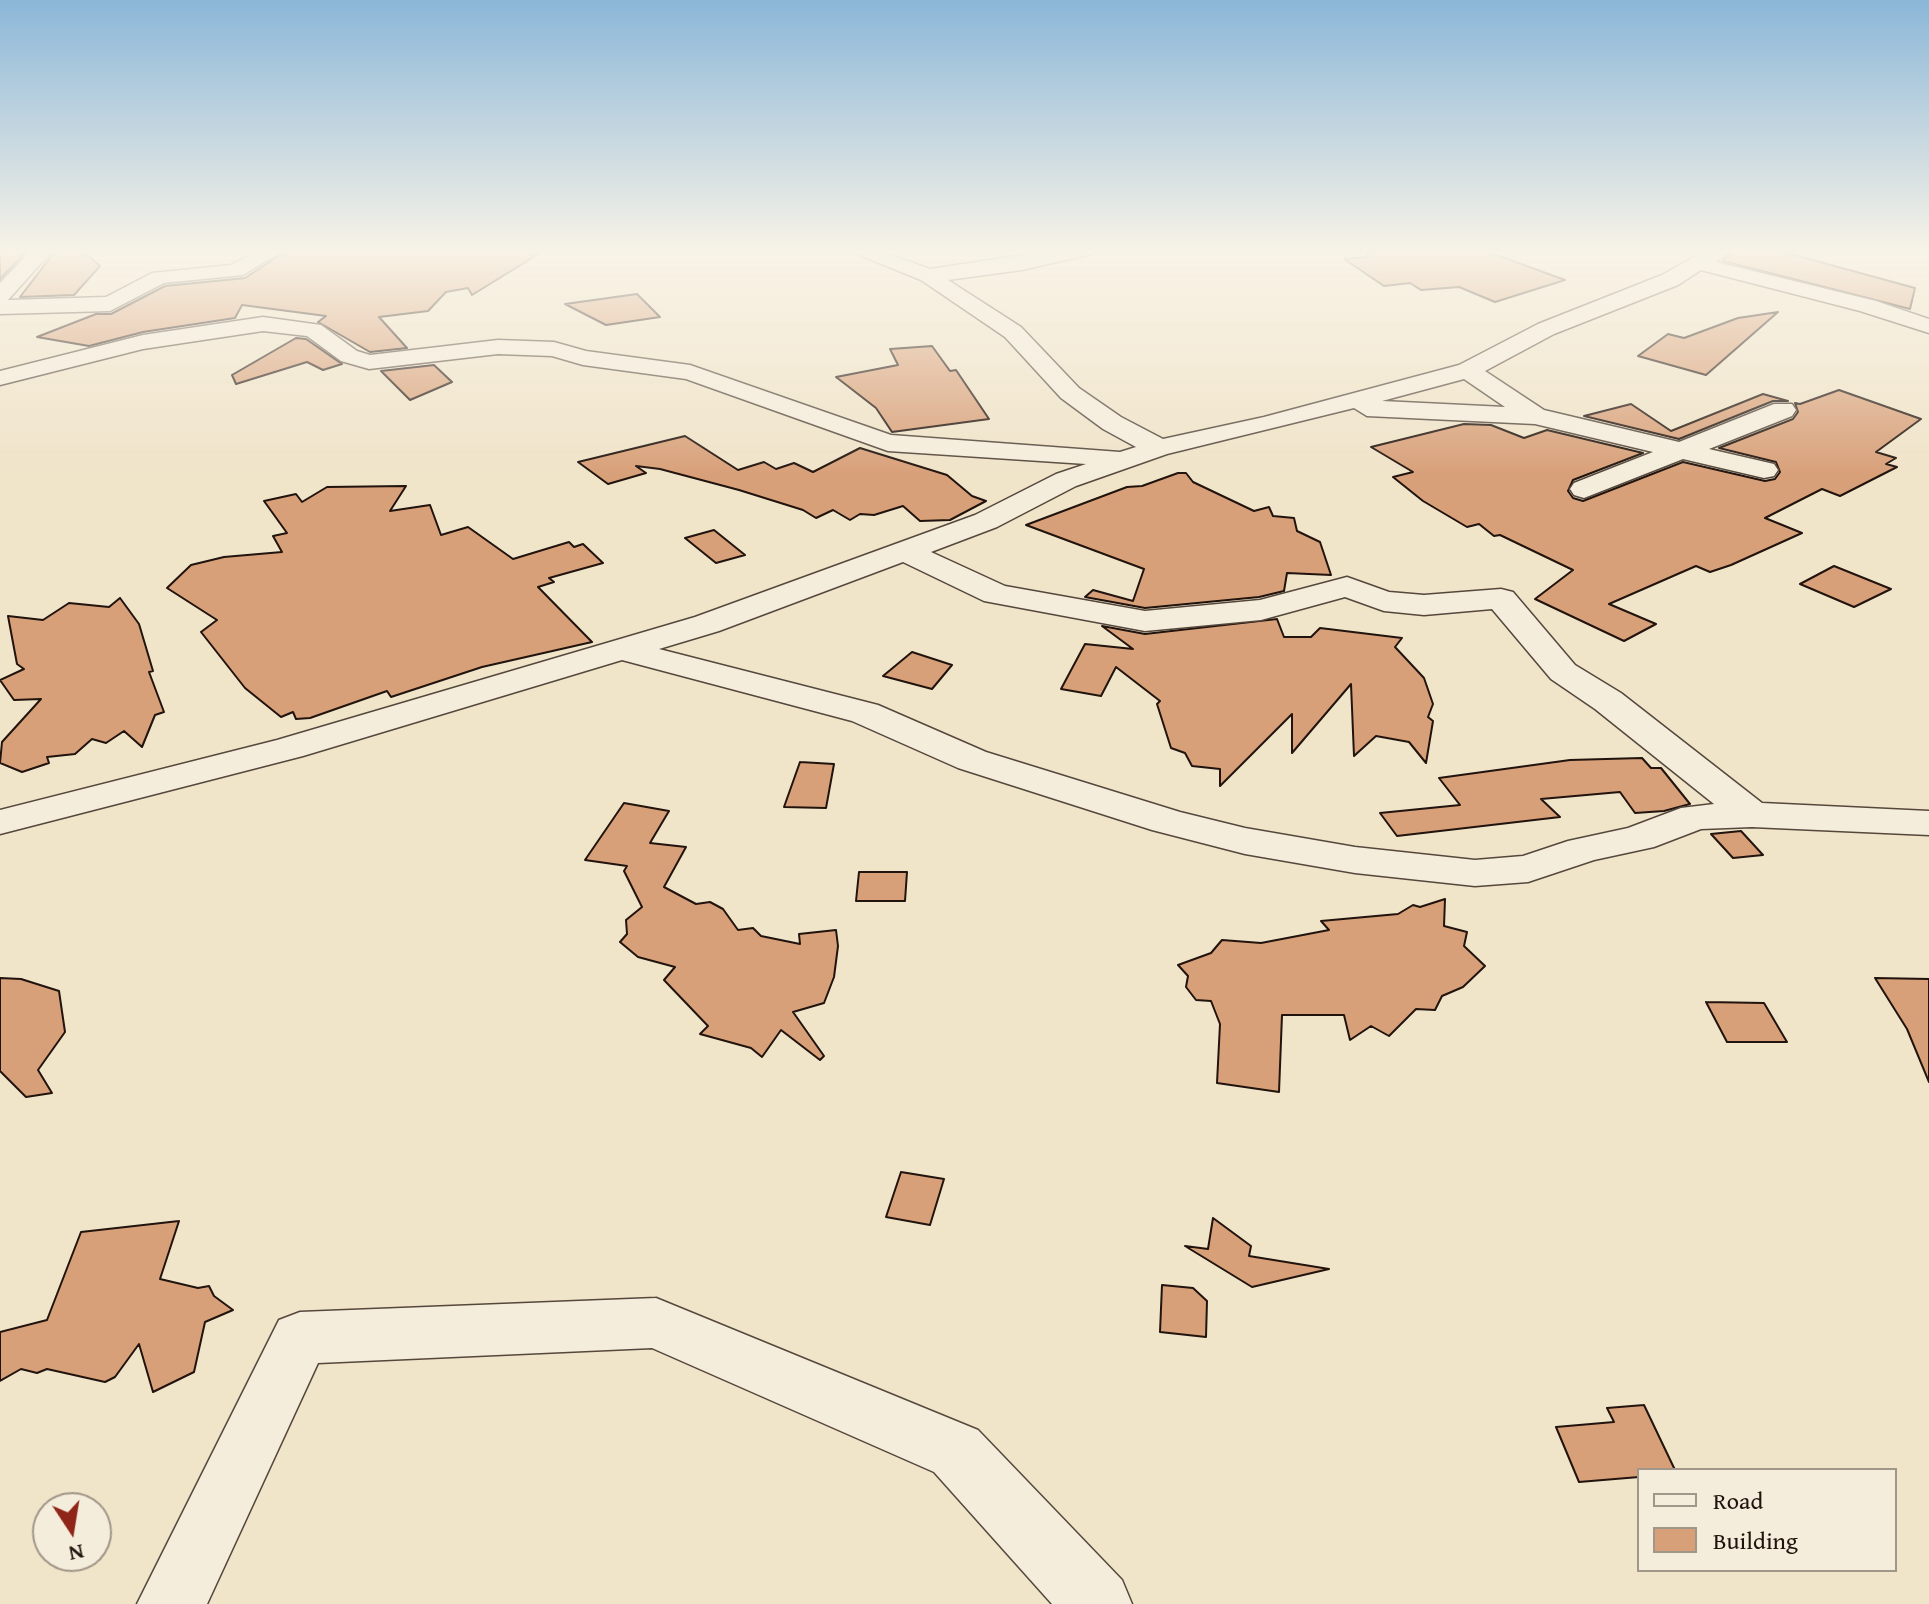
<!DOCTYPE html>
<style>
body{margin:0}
#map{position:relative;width:1929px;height:1604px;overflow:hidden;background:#f0e4c9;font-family:"Gentium Book Plus",serif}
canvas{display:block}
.legend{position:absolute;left:1637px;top:1468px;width:260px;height:104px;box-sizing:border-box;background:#f5eddc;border:2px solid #a09689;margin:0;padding:10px 14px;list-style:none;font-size:24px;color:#21130d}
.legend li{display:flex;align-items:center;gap:16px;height:40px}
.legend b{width:40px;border:2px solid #a09689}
.north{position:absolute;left:32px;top:1492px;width:80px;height:80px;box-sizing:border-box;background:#f5eddc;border:2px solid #a09689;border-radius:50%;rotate:168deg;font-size:22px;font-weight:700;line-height:32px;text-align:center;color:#21130d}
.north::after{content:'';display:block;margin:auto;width:28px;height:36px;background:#8f2418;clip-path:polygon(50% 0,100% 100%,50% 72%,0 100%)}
</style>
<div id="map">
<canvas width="1929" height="1604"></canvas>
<ul class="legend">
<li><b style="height:10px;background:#f5eddc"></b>Road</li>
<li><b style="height:22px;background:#d8a079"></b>Building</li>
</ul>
<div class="north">N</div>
</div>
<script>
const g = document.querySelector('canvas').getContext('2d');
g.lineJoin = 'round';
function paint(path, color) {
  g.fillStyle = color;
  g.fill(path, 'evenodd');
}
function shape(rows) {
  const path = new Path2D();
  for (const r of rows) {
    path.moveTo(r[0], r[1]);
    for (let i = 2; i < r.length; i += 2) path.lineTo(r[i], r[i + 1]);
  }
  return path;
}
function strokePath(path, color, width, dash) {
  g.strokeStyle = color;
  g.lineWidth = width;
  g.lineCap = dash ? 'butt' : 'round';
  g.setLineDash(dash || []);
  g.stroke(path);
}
const building = shape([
 [0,250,28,250,0,279,0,250],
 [56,250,82,250,100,266,74,295,20,297,56,250],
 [545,250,472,295,468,288,446,292,428,311,379,317,407,348,370,352,318,322,326,316,242,305,235,318,143,332,89,346,37,337,96,314,111,314,165,286,245,278,286,251,545,250],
 [1368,250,1483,250,1565,280,1495,302,1459,287,1421,290,1410,283,1384,286,1344,259,1367,257,1368,250],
 [1734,250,1776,250,1915,288,1910,309,1723,261,1734,250],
 [637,294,660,317,606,325,565,304,637,294],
 [1778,312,1706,375,1638,356,1668,334,1684,338,1738,318,1778,312],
 [296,338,306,339,342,364,323,370,307,362,236,384,232,375,296,338],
 [932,346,950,371,956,370,989,419,892,432,876,408,836,377,898,365,890,349,932,346],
 [434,365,452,382,410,400,381,371,434,365],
 [1839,390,1921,419,1876,452,1896,458,1886,464,1897,467,1840,496,1822,489,1765,518,1802,533,1731,565,1710,572,1696,566,1609,604,1656,624,1624,641,1535,599,1573,570,1500,535,1494,536,1479,524,1467,527,1423,501,1393,477,1413,472,1371,447,1464,424,1491,425,1524,438,1547,430,1643,453,1573,480,1568,491,1573,498,1583,501,1683,462,1765,481,1775,479,1780,472,1776,462,1719,448,1793,419,1798,412,1795,403,1800,404,1839,390],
 [1763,394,1788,401,1773,401,1679,439,1584,416,1631,404,1671,431,1763,394],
 [685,436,738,470,764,462,776,469,794,463,813,472,860,448,947,475,972,496,986,501,950,520,920,521,903,506,874,515,860,514,850,520,833,510,816,518,803,510,739,490,660,469,636,466,646,473,608,484,578,462,685,436],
 [1178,473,1186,473,1193,482,1254,511,1269,507,1273,516,1294,518,1297,531,1320,542,1331,575,1287,573,1284,591,1259,597,1145,608,1085,597,1093,590,1133,601,1144,569,1026,525,1127,487,1142,486,1178,473],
 [406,486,390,511,430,505,441,535,468,527,513,559,569,542,574,547,583,544,603,563,549,578,554,582,538,587,592,642,482,667,391,697,387,691,310,718,296,719,293,712,281,717,245,688,201,632,217,620,167,588,191,565,224,557,282,552,273,536,287,533,264,501,296,494,302,502,327,487,406,486],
 [714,530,745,555,716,563,685,538,714,530],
 [1834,566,1891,589,1854,607,1800,584,1834,566],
 [120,598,139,624,153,671,149,672,164,712,155,715,142,747,124,731,106,743,92,739,75,754,47,757,49,763,22,772,0,763,2,742,41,699,14,700,0,680,24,669,17,664,8,616,43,620,69,603,109,607,120,598],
 [1277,619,1284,637,1311,637,1320,628,1402,638,1395,647,1424,678,1433,704,1428,717,1433,721,1426,763,1409,742,1376,736,1354,756,1351,684,1292,753,1292,714,1220,786,1220,769,1192,766,1185,753,1171,748,1157,704,1160,701,1116,667,1101,696,1061,689,1085,644,1133,649,1102,626,1145,634,1277,619],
 [912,652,952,665,932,689,883,676,912,652],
 [1642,758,1651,768,1661,768,1690,804,1664,811,1635,813,1620,792,1541,799,1560,817,1397,836,1380,813,1460,805,1439,778,1570,760,1642,758],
 [800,762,834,764,826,808,784,807,800,762],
 [624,803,669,811,650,843,686,847,664,887,696,904,710,902,723,909,738,930,753,928,761,936,800,944,799,934,836,930,838,946,834,977,824,1003,793,1012,824,1056,820,1060,781,1030,762,1057,751,1048,700,1034,708,1026,664,980,675,967,638,957,620,942,627,934,626,920,642,907,624,871,627,866,585,860,624,803],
 [1741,831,1763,855,1733,858,1711,834,1741,831],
 [859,872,907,872,905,901,856,901,859,872],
 [1445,899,1444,926,1467,932,1464,946,1485,966,1463,987,1442,996,1435,1010,1416,1009,1389,1036,1371,1026,1350,1040,1344,1015,1282,1015,1279,1092,1217,1083,1220,1024,1211,1001,1196,1000,1186,987,1188,976,1178,965,1211,953,1222,940,1261,943,1329,930,1321,921,1398,914,1413,905,1420,907,1445,899],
 [0,978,21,979,59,991,65,1032,38,1070,52,1093,26,1097,0,1071,0,978],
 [1875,978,1929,979,1929,1082,1907,1029,1875,978],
 [1706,1002,1764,1003,1787,1042,1727,1042,1706,1002],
 [901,1172,944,1179,930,1225,886,1217,901,1172],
 [1213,1218,1251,1246,1249,1256,1329,1269,1252,1287,1185,1246,1208,1249,1213,1218],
 [179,1221,160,1279,198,1288,209,1286,214,1296,233,1310,205,1322,194,1372,153,1392,139,1344,115,1377,105,1382,47,1369,37,1373,21,1369,0,1381,0,1332,47,1320,81,1232,179,1221],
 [1162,1285,1193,1288,1207,1301,1206,1337,1160,1332,1162,1285],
 [1644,1405,1675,1470,1639,1470,1639,1477,1579,1482,1556,1427,1614,1422,1607,1408,1644,1405]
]);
paint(building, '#d8a079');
strokePath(building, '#21130d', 2);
const minor = shape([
 [32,250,53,250,8,300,106,297,152,273,231,265,259,250,284,250,243,275,164,283,110,311,0,314,0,283,32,250],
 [847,250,877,250,930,269,1056,250,1095,250,1092,254,1022,270,948,280,1021,327,1079,388,1121,417,1163,439,1264,417,1459,365,1538,324,1662,275,1706,250,1731,250,1716,262,1876,301,1929,319,1929,333,1860,311,1701,270,1678,285,1554,334,1485,371,1544,410,1679,442,1774,404,1792,404,1796,410,1792,416,1709,449,1774,464,1778,470,1774,476,1764,478,1683,459,1584,498,1574,495,1570,489,1574,483,1653,452,1535,424,1367,416,1354,408,1167,454,1076,486,997,527,931,552,1005,586,1145,611,1260,600,1347,577,1389,592,1424,595,1501,589,1513,592,1575,665,1621,693,1762,803,1929,811,1929,835,1752,827,1701,829,1654,847,1594,860,1528,882,1475,886,1355,873,1245,854,1152,830,958,768,852,721,622,660,303,756,0,834,0,810,277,740,695,617,975,515,1056,474,1086,464,888,451,686,379,583,365,552,356,498,354,369,369,341,361,307,336,263,331,143,349,0,385,0,371,143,335,263,317,321,325,357,351,370,355,498,340,554,342,586,351,690,365,891,435,1120,452,1136,447,1103,429,1061,398,1005,337,921,280,847,250],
 [1464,379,1505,407,1382,401,1464,379],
 [903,562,984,601,1145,631,1261,620,1345,597,1384,611,1424,615,1492,609,1551,679,1595,709,1714,804,1681,808,1628,828,1568,841,1523,856,1475,860,1355,847,1245,828,1180,812,986,752,878,705,659,649,719,631,903,562],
 [656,1298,978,1430,1122,1580,1132,1604,1052,1604,934,1472,652,1348,318,1363,207,1604,137,1604,279,1320,300,1312,656,1298]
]);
strokePath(minor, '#55473c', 3);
paint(minor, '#f5eddc');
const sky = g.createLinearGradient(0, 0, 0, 475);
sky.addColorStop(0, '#8bb7d8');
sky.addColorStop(0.53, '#f8f3e7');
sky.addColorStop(1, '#f8f3e700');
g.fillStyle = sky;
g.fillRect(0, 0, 1929, 475);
</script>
